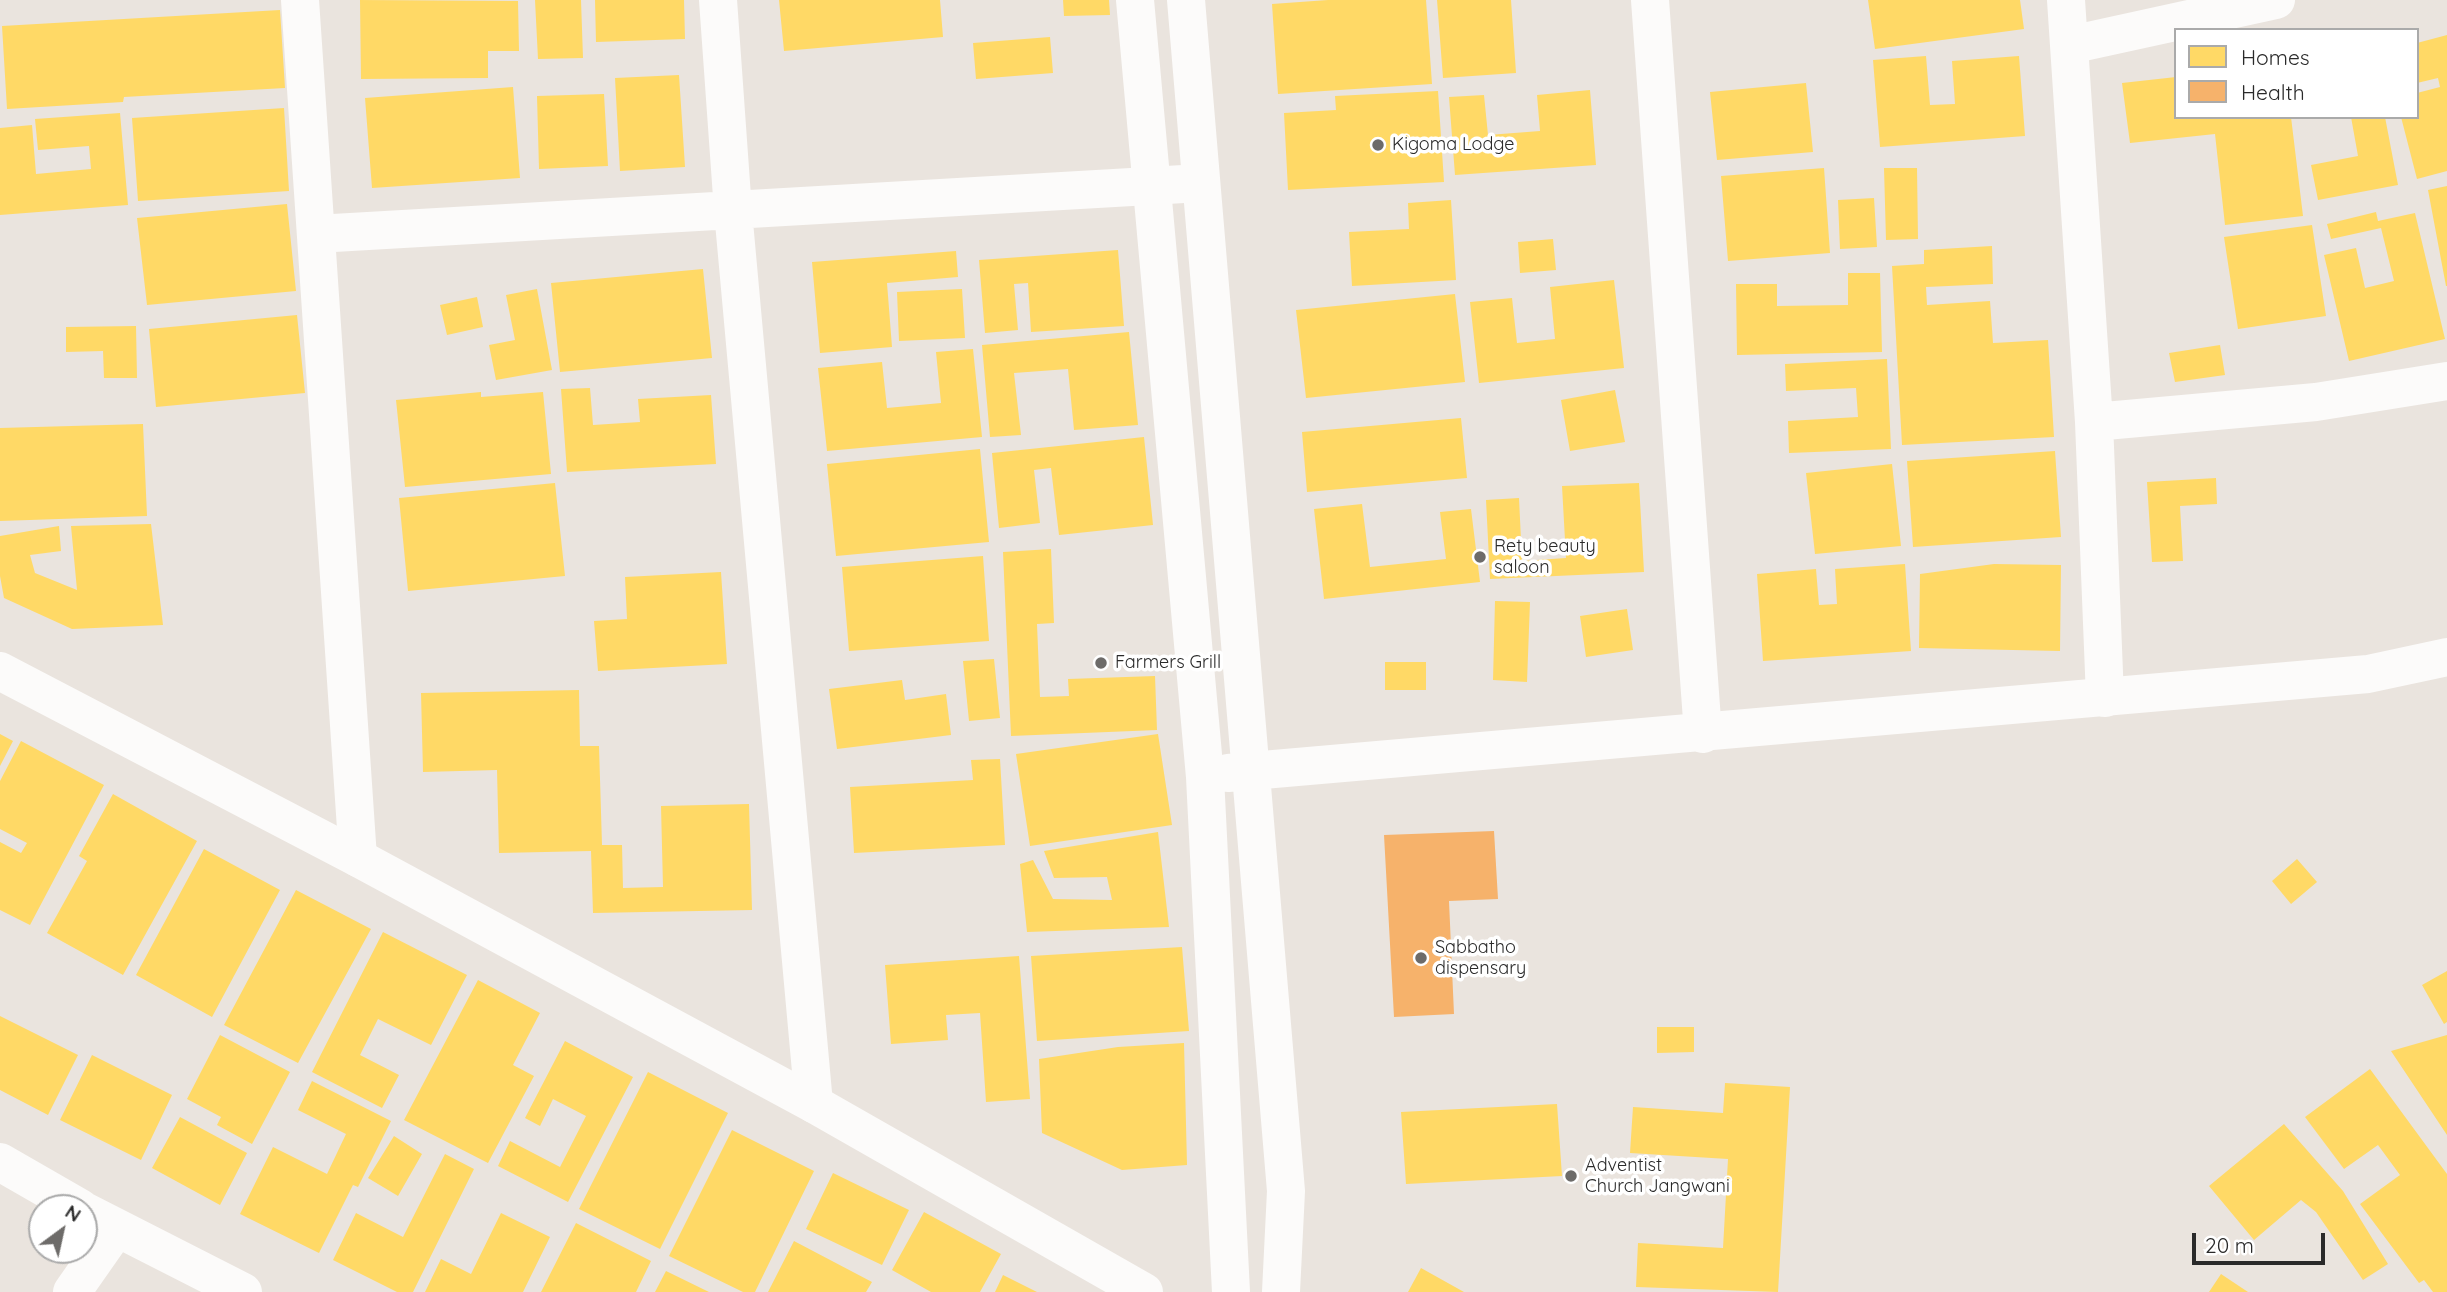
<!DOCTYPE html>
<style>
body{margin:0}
#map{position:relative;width:2447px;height:1292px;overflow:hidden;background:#eae4de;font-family:Quicksand,sans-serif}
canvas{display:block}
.legend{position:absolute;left:2174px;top:28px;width:245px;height:91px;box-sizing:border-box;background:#fff;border:2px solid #aaa;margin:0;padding:9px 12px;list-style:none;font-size:21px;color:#2a2a2a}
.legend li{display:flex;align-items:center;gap:14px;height:35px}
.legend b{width:35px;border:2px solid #aaa}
.north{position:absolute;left:28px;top:1194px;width:70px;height:70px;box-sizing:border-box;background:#fff;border:2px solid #aaa;border-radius:50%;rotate:33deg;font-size:19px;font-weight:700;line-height:28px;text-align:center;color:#2a2a2a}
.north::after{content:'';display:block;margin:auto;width:24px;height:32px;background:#6d6b69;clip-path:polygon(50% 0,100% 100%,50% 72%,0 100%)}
.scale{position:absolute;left:2192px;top:1233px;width:133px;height:32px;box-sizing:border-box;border:4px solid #2a2a2a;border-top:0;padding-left:9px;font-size:21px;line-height:24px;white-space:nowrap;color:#2a2a2a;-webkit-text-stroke:5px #fff;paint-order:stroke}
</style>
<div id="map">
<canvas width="2447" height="1292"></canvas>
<ul class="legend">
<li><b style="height:19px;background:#ffd966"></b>Homes</li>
<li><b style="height:19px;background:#f6b26b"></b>Health</li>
</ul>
<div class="north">N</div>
<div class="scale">20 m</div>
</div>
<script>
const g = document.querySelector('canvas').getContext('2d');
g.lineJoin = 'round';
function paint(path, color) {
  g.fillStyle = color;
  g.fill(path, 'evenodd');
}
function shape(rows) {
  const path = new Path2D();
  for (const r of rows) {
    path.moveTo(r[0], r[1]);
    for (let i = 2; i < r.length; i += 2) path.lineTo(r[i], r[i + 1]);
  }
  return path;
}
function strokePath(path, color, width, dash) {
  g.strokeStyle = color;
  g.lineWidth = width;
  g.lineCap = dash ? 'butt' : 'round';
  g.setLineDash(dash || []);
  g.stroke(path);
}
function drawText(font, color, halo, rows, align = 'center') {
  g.font = font + ' Quicksand,sans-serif';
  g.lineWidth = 7;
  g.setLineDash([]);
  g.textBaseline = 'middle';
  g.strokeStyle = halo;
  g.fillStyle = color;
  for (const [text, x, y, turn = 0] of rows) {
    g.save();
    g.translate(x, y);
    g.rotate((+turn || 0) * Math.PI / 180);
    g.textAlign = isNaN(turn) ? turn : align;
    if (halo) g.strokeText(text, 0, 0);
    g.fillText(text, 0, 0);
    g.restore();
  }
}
paint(shape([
 [360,0,518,1,519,51,488,51,488,78,361,79],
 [535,0,581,0,583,58,538,59],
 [595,0,684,0,685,39,596,42],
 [779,0,940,0,943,37,784,51],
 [1063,0,1109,0,1110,15,1064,16],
 [1328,0,1426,0,1432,84,1278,94,1272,4],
 [1437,0,1511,0,1516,73,1443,78],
 [1868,0,2020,0,2024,29,1875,49],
 [280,10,285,88,124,97,123,102,7,109,2,26],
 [2447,35,2447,171,2417,179,2401,117,2417,117,2417,93,2440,87,2438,78,2417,83,2417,43],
 [1050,37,1053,73,976,79,973,43],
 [1926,56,1930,105,1955,104,1952,61,2019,56,2025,136,1880,147,1873,60],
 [679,75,685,167,620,171,615,78],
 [2176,77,2176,117,2291,117,2303,216,2225,225,2215,134,2130,143,2122,83],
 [1806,83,1813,152,1717,160,1710,92],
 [513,87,520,178,372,188,365,98],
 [1590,90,1596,165,1455,175,1449,97,1484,95,1488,135,1540,131,1537,95],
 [1438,91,1444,182,1288,190,1284,113,1336,110,1335,96],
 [604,94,608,166,539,169,537,96],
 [284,108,289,191,138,201,132,118],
 [120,113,128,205,0,215,0,128,32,125,36,174,91,169,89,146,38,150,35,119],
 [2351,117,2385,117,2398,185,2318,200,2311,165,2358,156],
 [1824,168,1830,253,1728,261,1721,176],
 [1884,168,1917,168,1918,239,1886,240],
 [2447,186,2447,286,2446,286,2428,190],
 [1874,198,1877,247,1840,249,1838,200],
 [1451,200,1456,280,1352,286,1349,232,1409,229,1408,203],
 [287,204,296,291,147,305,137,218],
 [2376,212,2378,221,2415,213,2445,339,2349,361,2324,255,2356,248,2365,288,2394,281,2381,228,2331,239,2327,224],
 [2312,225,2326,316,2238,329,2224,237],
 [1553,239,1556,270,1520,273,1518,242],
 [1992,246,1993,284,1926,287,1927,305,1990,301,1993,343,2048,340,2054,437,1902,445,1892,266,1924,264,1924,250],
 [1118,250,1124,326,1031,332,1028,283,1014,284,1018,330,985,333,979,260],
 [956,251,958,277,887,283,892,347,820,353,812,262],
 [703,269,712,358,560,372,551,283],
 [1848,273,1880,273,1882,352,1737,355,1736,284,1777,284,1777,306,1848,305],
 [1614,280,1624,368,1479,383,1470,302,1512,298,1517,343,1555,339,1550,287],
 [537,289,552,370,496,380,489,345,515,340,506,295],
 [962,289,965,338,899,341,897,292],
 [1455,294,1465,382,1306,398,1296,310],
 [477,297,483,327,447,335,440,305],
 [297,315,305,393,156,407,149,329],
 [136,326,137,378,104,378,103,351,66,352,66,327],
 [1129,332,1138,425,1074,430,1068,369,1014,373,1021,435,990,437,982,345],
 [2220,345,2225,375,2175,382,2169,353],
 [973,349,982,437,827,451,818,368,882,362,887,408,941,403,936,352],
 [1887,359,1891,449,1789,453,1788,421,1858,417,1856,388,1786,391,1785,364],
 [590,388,593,425,640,422,638,399,711,395,716,464,567,472,561,389],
 [1615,390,1625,442,1570,451,1561,400],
 [481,392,481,397,543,392,551,474,405,487,396,400],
 [1461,418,1467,478,1307,492,1302,432],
 [143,424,147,516,0,521,0,428],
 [1144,437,1153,525,1059,535,1051,468,1034,470,1040,523,999,528,992,453],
 [980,449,989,542,836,556,827,464],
 [2055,451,2061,537,1913,547,1907,461],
 [1892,464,1901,546,1815,554,1806,473],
 [2216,478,2217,504,2180,506,2183,561,2152,562,2147,482],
 [555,483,565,576,408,591,399,498],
 [1639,483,1644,572,1490,579,1486,500,1519,498,1522,561,1566,558,1562,486],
 [1362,504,1370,567,1446,559,1440,512,1471,509,1480,582,1324,599,1314,509],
 [151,524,163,625,72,629,4,598,0,576,0,536,59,526,61,551,30,555,35,573,77,590,71,526],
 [1051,549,1054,623,1037,624,1040,697,1069,696,1068,679,1155,676,1157,730,1011,736,1003,552],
 [983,556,989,641,849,651,842,567],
 [1905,564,1911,651,1763,661,1757,574,1816,569,1819,605,1837,604,1835,569],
 [1994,564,2061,565,2060,651,1919,648,1920,574],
 [721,572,727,664,598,671,594,621,627,619,625,577],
 [1495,601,1530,602,1527,682,1493,680],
 [1627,609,1633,650,1586,657,1580,616],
 [994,659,1000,718,969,721,963,661],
 [1385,662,1426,662,1426,690,1385,690],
 [902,680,905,700,946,694,951,735,837,749,829,689],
 [579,690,580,746,599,746,602,845,622,845,623,888,663,887,661,806,749,804,752,910,593,913,591,851,499,853,497,770,423,772,421,693],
 [0,734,13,741,0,766],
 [1158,734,1172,825,1030,846,1016,754],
 [21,741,104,785,30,925,0,910,0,842,21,853,27,843,0,829,0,781],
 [1000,759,1005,845,854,853,850,787,973,780,971,760],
 [113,794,197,841,123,975,47,933,87,861,79,856],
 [1158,832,1169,927,1027,932,1020,864,1033,860,1053,899,1112,900,1107,877,1054,878,1044,851],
 [204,849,280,890,212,1017,136,975],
 [2297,859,2317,882,2291,904,2272,881],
 [296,890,371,929,298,1063,224,1025],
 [383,932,467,975,431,1045,378,1019,360,1055,399,1075,382,1108,312,1072],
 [1182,947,1189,1031,1037,1041,1031,956],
 [1019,956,1030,1099,986,1102,980,1013,946,1015,948,1040,891,1044,885,965],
 [2447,971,2447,1022,2444,1024,2422,985],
 [478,980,540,1013,513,1065,534,1076,488,1163,404,1120],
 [0,1016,78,1055,48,1115,0,1090],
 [1657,1027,1694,1027,1694,1052,1657,1053],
 [220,1035,290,1072,252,1144,217,1125,221,1117,187,1099],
 [2447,1035,2447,1135,2391,1051],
 [565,1041,633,1077,568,1202,498,1166,510,1141,560,1167,586,1116,553,1099,540,1126,525,1118],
 [1184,1043,1187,1165,1122,1170,1042,1133,1039,1059,1118,1047],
 [92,1055,172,1095,141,1160,60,1120],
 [2370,1069,2447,1174,2447,1292,2433,1292,2424,1280,2419,1283,2360,1204,2400,1175,2378,1145,2344,1169,2305,1117],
 [648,1072,728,1113,660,1249,579,1209],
 [312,1081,391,1121,358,1187,353,1185,319,1253,240,1214,273,1147,327,1174,346,1134,298,1110],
 [1725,1083,1790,1087,1778,1292,1636,1287,1638,1243,1723,1248,1728,1159,1630,1153,1633,1107,1723,1113],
 [1557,1104,1562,1176,1406,1184,1401,1112],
 [180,1117,247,1153,220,1205,152,1168],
 [2284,1124,2343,1191,2388,1264,2363,1280,2316,1212,2301,1200,2254,1240,2209,1186],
 [732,1130,814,1171,755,1292,743,1292,669,1256],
 [394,1136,422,1154,398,1196,368,1178],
 [445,1154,474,1169,413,1292,397,1292,333,1260,356,1213,403,1237],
 [833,1173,909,1210,882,1265,806,1229],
 [924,1212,1001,1254,980,1292,931,1292,892,1270],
 [501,1213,550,1237,523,1292,425,1292,441,1259,471,1274],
 [576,1223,651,1261,636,1292,541,1292],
 [794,1241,872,1282,866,1292,768,1292],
 [1421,1268,1464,1292,1408,1292],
 [666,1271,709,1292,655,1292],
 [2221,1274,2248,1292,2209,1292],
 [1003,1275,1037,1292,995,1292]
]), '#ffd966');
paint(shape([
 [1494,831,1498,899,1449,901,1454,1014,1394,1017,1384,835]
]), '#f6b26b');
strokePath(shape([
 [300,0,358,858],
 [718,0,733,211,814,1104],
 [1650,0,1703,734],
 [2066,0,2094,422,2105,698],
 [2070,45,2276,0],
 [316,234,1201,183],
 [2094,422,2316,402,2447,381],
 [0,1162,80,1208],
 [84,1211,243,1292],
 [72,1292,116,1229]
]), '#fcfbfa', 38);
strokePath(shape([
 [1135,0,1205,777,1231,1292],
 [1186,0,1286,1191,1281,1292],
 [0,671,358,858,814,1104,1144,1292],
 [1228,773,2368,674,2447,657]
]), '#fcfbfa', 38);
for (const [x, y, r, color] of [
 [1378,145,7,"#6d6b69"],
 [1480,557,7,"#6d6b69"],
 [1101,663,7,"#6d6b69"],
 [1421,958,7,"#6d6b69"],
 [1571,1176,7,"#6d6b69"]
]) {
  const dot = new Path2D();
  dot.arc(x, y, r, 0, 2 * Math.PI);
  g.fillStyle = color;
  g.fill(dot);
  strokePath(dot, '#fff', 2.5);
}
drawText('18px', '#2a2a2a', '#fff', [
 ["Kigoma Lodge",1392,145],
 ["Rety beauty",1494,547],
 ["saloon",1494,568],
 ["Farmers Grill",1115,663],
 ["Sabbatho",1435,948],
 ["dispensary",1435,969],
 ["Adventist",1585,1166],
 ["Church Jangwani",1585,1187]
], 'left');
</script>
